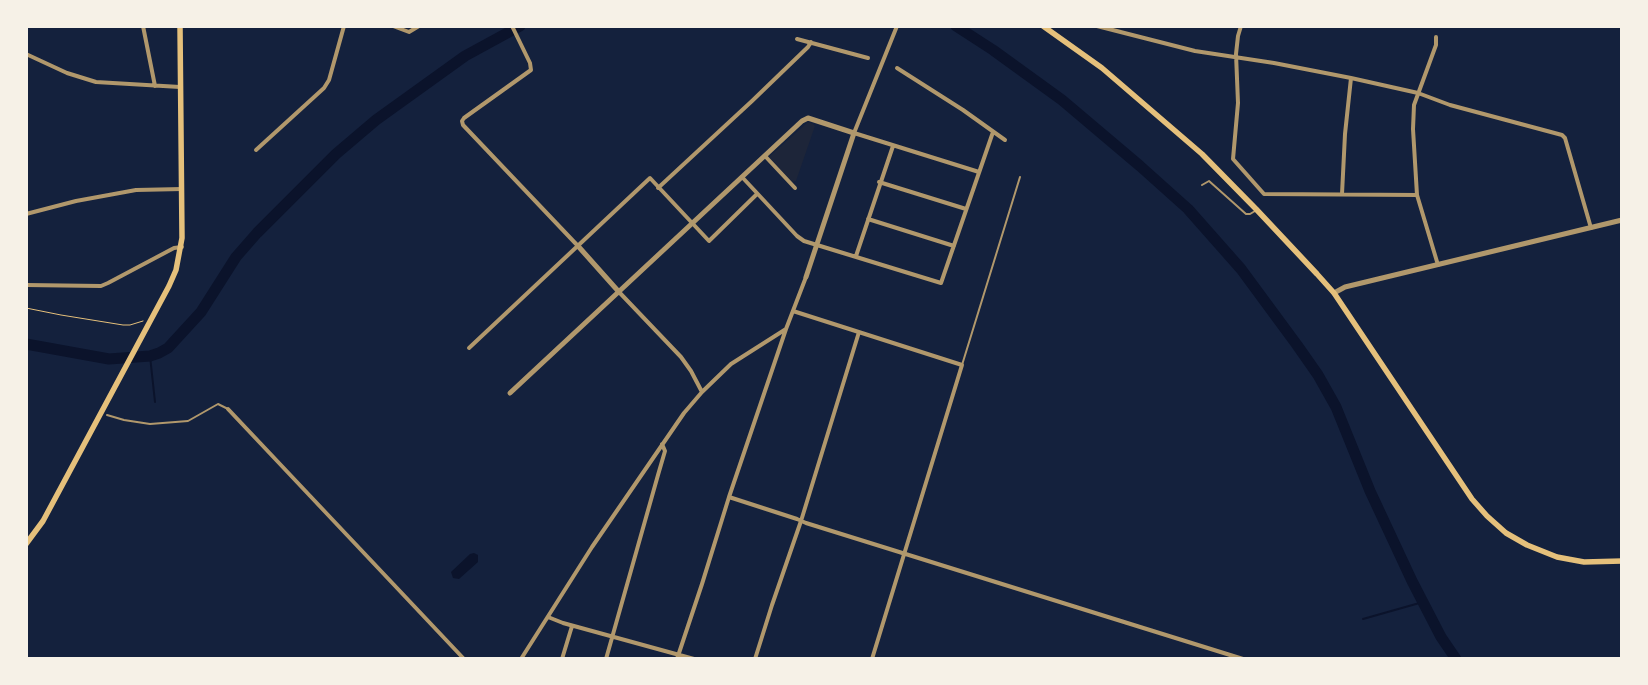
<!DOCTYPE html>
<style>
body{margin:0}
#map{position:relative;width:1648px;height:685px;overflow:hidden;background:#14213d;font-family:"Exo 2",sans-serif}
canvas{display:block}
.frame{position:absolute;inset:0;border:28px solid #f6f1e7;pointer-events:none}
</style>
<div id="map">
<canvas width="1648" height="685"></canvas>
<div class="frame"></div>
</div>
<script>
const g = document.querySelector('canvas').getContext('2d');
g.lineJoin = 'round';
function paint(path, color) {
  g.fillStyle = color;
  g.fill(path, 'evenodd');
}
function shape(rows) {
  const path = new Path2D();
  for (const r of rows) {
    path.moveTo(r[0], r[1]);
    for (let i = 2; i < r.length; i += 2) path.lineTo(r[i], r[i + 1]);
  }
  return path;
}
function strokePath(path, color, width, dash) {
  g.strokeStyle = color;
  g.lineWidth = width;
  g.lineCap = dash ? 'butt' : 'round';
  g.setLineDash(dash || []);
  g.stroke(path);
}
paint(shape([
 [808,122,813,124,815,126,796,181,792,182,770,158,770,156]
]), '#1d2539');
paint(shape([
 [474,553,478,555,478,562,459,579,453,578,451,572,470,554]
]), '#0b132b');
strokePath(shape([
 [150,356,155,402],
 [1363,619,1423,602]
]), '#0b132b', 2);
strokePath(shape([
 [956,26,993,50,1062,100,1140,166,1188,209,1241,269,1297,345,1318,375,1336,407,1370,491,1412,581,1441,637,1456,659],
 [26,344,109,359,150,356,159,353,168,348,201,312,236,257,257,233,336,154,376,120,465,56,520,26]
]), '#0b132b', 11);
strokePath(shape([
 [26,308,61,315,123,325,130,325,143,321]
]), '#e5c07b', 1);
strokePath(shape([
 [1202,185,1209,181,1246,214,1250,214,1255,211],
 [962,365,1020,177],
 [107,415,124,420,150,424,188,421,218,404,228,409]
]), '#b1986c', 2);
strokePath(shape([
 [143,26,155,86],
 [393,26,409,32,419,26],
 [512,26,530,63,531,70,464,118,462,121,463,125,578,246],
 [897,26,854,133,979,172],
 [1097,26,1195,51,1274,63,1351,78,1418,93,1450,105,1562,135,1565,138,1591,228],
 [1241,26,1238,36,1236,54,1238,103,1233,159,1264,194,1417,195],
 [1436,37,1436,45,1414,105,1413,129,1417,195,1438,265],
 [797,39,868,58],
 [26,54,67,73,96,82,180,87],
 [897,68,963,110,1005,140],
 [256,150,324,88,329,80,344,26],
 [765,156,795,188],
 [742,177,797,236,804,241,941,283,993,132],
 [879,182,966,209],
 [658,188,752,101,808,47,811,42],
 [1342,194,1345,134,1351,78],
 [26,214,76,201,136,190,182,189],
 [868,219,954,246],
 [856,256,893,146],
 [26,285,101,286,108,283,174,248,182,247],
 [619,292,681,357,691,371,702,392],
 [793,311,962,365,872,659],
 [469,348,650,178,709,241,757,194],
 [228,409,464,659],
 [729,497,797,519,806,523,1243,659],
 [548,617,563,623,694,659],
 [521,659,592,547,684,413,702,392,731,364,786,329],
 [562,659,572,626],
 [606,659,658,475,665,451,662,444],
 [677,659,702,584,729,497,786,329,806,277],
 [755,659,772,605,801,521,859,332]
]), '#b1986c', 4);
strokePath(shape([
 [578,246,619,292],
 [1334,293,1345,287,1622,220],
 [510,393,802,121,808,118,854,133,806,277]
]), '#b1986c', 5);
strokePath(shape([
 [1043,26,1102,68,1202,154,1256,209,1317,274,1334,293,1472,499,1487,516,1506,533,1527,545,1557,557,1584,562,1622,561],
 [26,544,43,521,169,286,176,270,182,238,180,26]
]), '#e5c07b', 5.5);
</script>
